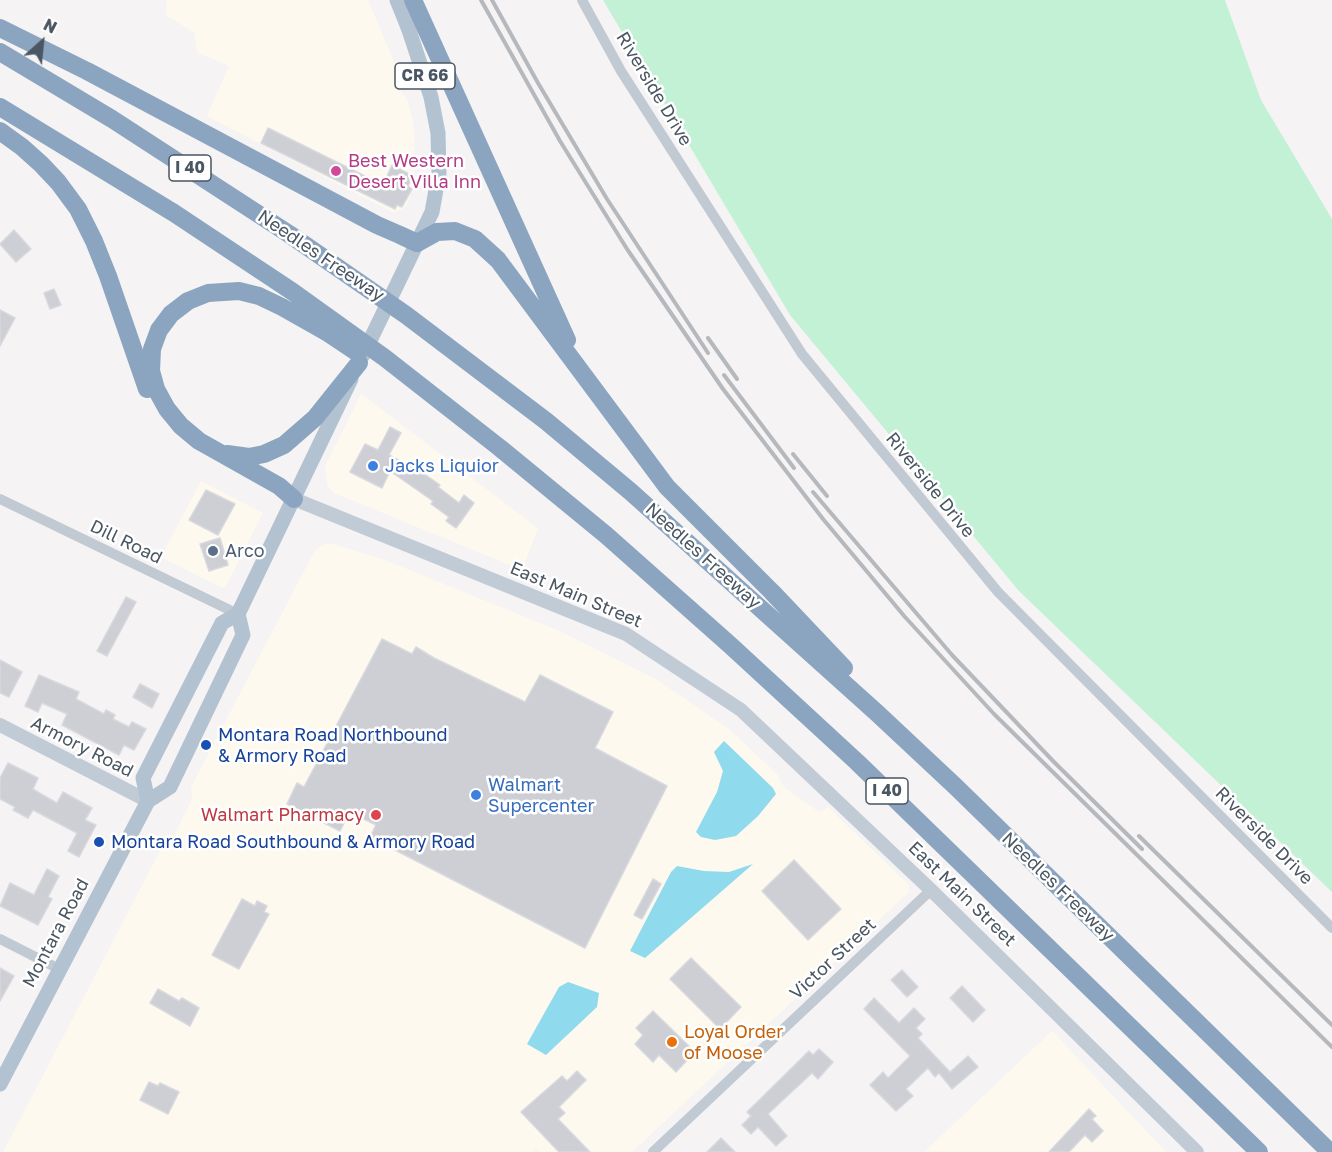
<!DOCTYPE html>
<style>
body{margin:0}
#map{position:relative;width:1332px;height:1152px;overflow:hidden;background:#f5f3f3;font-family:"Golos Text",sans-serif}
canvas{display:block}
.north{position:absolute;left:12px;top:12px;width:60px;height:60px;-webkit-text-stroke:4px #fff;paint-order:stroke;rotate:27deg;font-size:16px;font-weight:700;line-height:24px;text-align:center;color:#4a5661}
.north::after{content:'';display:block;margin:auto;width:21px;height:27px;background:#4a5661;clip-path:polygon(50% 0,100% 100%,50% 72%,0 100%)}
</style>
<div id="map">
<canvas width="1332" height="1152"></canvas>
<div class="north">N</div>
</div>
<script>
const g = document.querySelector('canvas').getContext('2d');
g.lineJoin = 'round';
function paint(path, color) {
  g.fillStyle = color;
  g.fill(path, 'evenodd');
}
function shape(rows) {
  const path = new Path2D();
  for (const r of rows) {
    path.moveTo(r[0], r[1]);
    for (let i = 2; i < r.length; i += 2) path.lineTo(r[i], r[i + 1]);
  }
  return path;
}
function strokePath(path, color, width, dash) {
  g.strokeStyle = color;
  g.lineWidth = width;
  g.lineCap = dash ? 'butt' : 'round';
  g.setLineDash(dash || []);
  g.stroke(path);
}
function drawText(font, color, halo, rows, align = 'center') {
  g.font = font + ' "Golos Text",sans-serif';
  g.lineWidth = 5;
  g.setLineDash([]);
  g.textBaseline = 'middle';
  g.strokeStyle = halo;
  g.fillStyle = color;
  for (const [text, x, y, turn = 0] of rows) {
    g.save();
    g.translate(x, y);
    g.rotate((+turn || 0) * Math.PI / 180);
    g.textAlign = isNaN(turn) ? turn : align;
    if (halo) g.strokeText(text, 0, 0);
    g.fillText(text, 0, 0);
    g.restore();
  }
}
paint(shape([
 [167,0,368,0,405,88,398,87,407,99,413,122,415,144,413,185,409,201,404,208,394,213,207,116,229,66,197,52,194,33,173,19,166,16],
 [361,394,538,528,522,570,334,493,327,485,325,466],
 [201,481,263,513,226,586,222,588,161,557],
 [329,543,380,558,560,631,656,679,729,729,778,775,784,787,819,812,828,807,908,884,910,891,632,1152,539,1152,536,1149,534,1152,3,1152,161,849,169,846,192,799,191,787,314,552,321,545],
 [1052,1031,1166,1152,924,1152]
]), '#fdf9ef');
paint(shape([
 [603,0,1225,0,1261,100,1332,219,1332,892,1019,591,790,315]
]), '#c3f1d5');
paint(shape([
 [724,741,773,788,776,794,758,816,736,836,715,840,701,837,696,832,717,792,723,771,714,752],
 [753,864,645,958,630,951,671,872,677,866,704,871,729,872],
 [568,982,599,993,597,1007,546,1055,527,1044,559,987]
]), '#90daee');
const building = shape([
 [268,128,383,185,392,165,413,176,408,186,412,189,402,207,397,205,395,209,261,143,268,128],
 [14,230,31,249,16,262,0,244,14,230],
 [54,289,61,305,50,309,44,293,54,289],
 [0,310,15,318,0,346,0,310],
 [390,427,401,433,389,455,412,467,413,466,440,485,438,487,459,503,464,495,474,503,456,528,446,521,449,517,431,504,433,501,390,471,382,488,350,472,365,444,378,450,390,427],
 [206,490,235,504,218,535,189,520,206,490],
 [220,538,228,565,209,571,200,544,220,538],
 [126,597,136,602,107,656,97,651,126,597],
 [382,639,412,654,416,647,434,658,525,702,540,675,613,712,595,748,667,786,585,948,370,837,376,825,350,812,340,831,287,804,297,783,304,787,382,639],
 [0,660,22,672,9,697,0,693,0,660],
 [39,675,79,692,76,699,104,714,106,710,115,715,113,719,129,727,132,722,146,729,134,750,124,745,119,755,62,725,67,714,42,703,38,712,25,706,39,675],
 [140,684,159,694,152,708,133,697,140,684],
 [8,763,38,778,33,789,41,794,57,803,63,792,92,808,85,820,96,825,79,857,68,851,77,833,33,810,28,818,13,810,15,807,0,799,0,778,8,763],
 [794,860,841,909,808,940,762,891,794,860],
 [47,869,59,876,48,897,52,899,38,925,0,906,10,883,34,895,47,869],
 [653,879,661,884,642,919,634,915,653,879],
 [242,899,255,906,257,901,267,906,264,912,269,914,239,969,212,955,242,899],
 [691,958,741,1007,720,1029,670,979,691,958],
 [0,968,14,976,0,1001,0,968],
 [902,970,918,987,907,997,891,980,902,970],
 [962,986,985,1010,973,1022,950,998,962,986],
 [158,989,179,1001,182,998,199,1008,190,1026,150,1003,158,989],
 [874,998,899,1023,914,1008,925,1019,916,1028,922,1034,918,1038,950,1072,968,1056,978,1067,952,1089,939,1073,935,1077,928,1068,906,1089,913,1096,896,1111,870,1085,883,1072,888,1078,910,1056,864,1009,874,998],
 [653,1011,695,1052,676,1072,659,1055,653,1062,635,1044,643,1035,636,1028,653,1011],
 [819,1049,833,1062,818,1079,812,1073,768,1114,787,1136,776,1146,758,1127,751,1134,742,1125,751,1116,747,1112,809,1051,813,1055,819,1049],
 [577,1071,586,1080,559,1107,565,1113,558,1119,590,1152,559,1152,521,1112,562,1076,567,1081,577,1071],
 [149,1082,158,1086,160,1083,179,1092,168,1114,140,1100,149,1082],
 [1089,1109,1096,1116,1092,1119,1103,1131,1092,1142,1085,1135,1069,1152,1049,1152,1089,1109],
 [721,1138,735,1152,707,1152,721,1138]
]);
paint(building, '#cdcfd5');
strokePath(building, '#d7d9de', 1.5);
strokePath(shape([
 [582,0,621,71,802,354,998,592,1332,928],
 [0,499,238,614],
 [0,939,59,969],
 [653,1152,931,890]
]), '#c1cad2', 10);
strokePath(shape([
 [294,499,626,634,741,710,931,890,1197,1152],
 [0,725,148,801]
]), '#c1cbd6', 14);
strokePath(shape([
 [363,355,432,212,439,173,438,133,431,97,409,30,397,0],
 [148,801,143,778,222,623,238,614,351,379],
 [0,1084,148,801,170,787,243,635,238,614]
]), '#b3c2d1', 15);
strokePath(shape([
 [413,0,567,340],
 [0,28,87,71,377,225,400,235,417,243,437,232,455,231,475,239,498,260,667,487,772,592,844,668],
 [0,52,112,119,289,234,406,315,546,421,631,492,877,713,956,787,1330,1152],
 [0,107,174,213,293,292,385,358,500,448,606,535,730,645,857,762,1259,1152],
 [0,131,22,147,41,164,58,182,78,209,94,241,108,276,147,389],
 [227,454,249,457,264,454,284,445,315,418,359,363],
 [294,499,279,486,199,441,181,426,167,409,156,389,151,371,152,349,159,330,171,314,188,301,208,293,239,291,259,296,282,307,328,333,358,353]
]), '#8ba5c1', 18);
strokePath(shape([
 [481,0,560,141,627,249,723,389,823,519,905,617,994,714,1332,1047],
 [492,0,538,83,607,199,708,353],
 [708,338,737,379],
 [724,375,794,468],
 [793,454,827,496],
 [813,492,952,655,1054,762,1142,849],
 [1139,836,1332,1025]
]), '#b5b8bd', 4);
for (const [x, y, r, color] of [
 [336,171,6,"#d1479c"],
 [373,466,6,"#3f7fe0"],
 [213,551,6,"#5c6f8a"],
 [206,745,6,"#1a4fb4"],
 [476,795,6,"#3f7fe0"],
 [376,815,6,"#e0444e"],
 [99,842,6,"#1a4fb4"],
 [672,1042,6,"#e8710a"]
]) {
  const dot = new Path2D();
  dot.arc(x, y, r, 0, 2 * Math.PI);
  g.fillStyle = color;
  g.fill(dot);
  strokePath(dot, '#fff', 2);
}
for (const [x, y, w] of [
 [425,76,60],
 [190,168,42],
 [887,791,42]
]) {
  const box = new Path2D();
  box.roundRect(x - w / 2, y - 13, w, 26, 4.5);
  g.fillStyle = '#fff';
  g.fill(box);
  strokePath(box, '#4a5661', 1.5);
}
drawText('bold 16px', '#4a5661', null, [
 ["CR 66",425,76],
 ["I 40",190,168],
 ["I 40",887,791]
]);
drawText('18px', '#4a5661', '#fff', [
 ["Riverside Drive",654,89,59],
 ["Needles Freeway",321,256,34],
 ["Riverside Drive",930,485,51],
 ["Dill Road",126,542,26],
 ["Needles Freeway",703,556,42],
 ["East Main Street",576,595,23],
 ["Armory Road",82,747,27],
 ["Riverside Drive",1264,836,45],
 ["Needles Freeway",1058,887,44],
 ["East Main Street",962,894,44],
 ["Montara Road",56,933,-62],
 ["Victor Street",833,959,-43]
]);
drawText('18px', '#b23c85', '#fff', [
 ["Best Western",348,161],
 ["Desert Villa Inn",348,182]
], 'left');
drawText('18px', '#366cbe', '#fff', [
 ["Jacks Liquior",385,466],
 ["Walmart",488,785],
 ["Supercenter",488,806]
], 'left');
drawText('18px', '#4e5e75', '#fff', [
 ["Arco",225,551]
], 'left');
drawText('18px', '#164399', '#fff', [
 ["Montara Road Northbound",218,735],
 ["& Armory Road",218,756],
 ["Montara Road Southbound & Armory Road",111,842]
], 'left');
drawText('18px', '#be3a42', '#fff', [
 ["Walmart Pharmacy",364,815]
], 'right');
drawText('18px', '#c56008', '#fff', [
 ["Loyal Order",684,1032],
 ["of Moose",684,1053]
], 'left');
</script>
